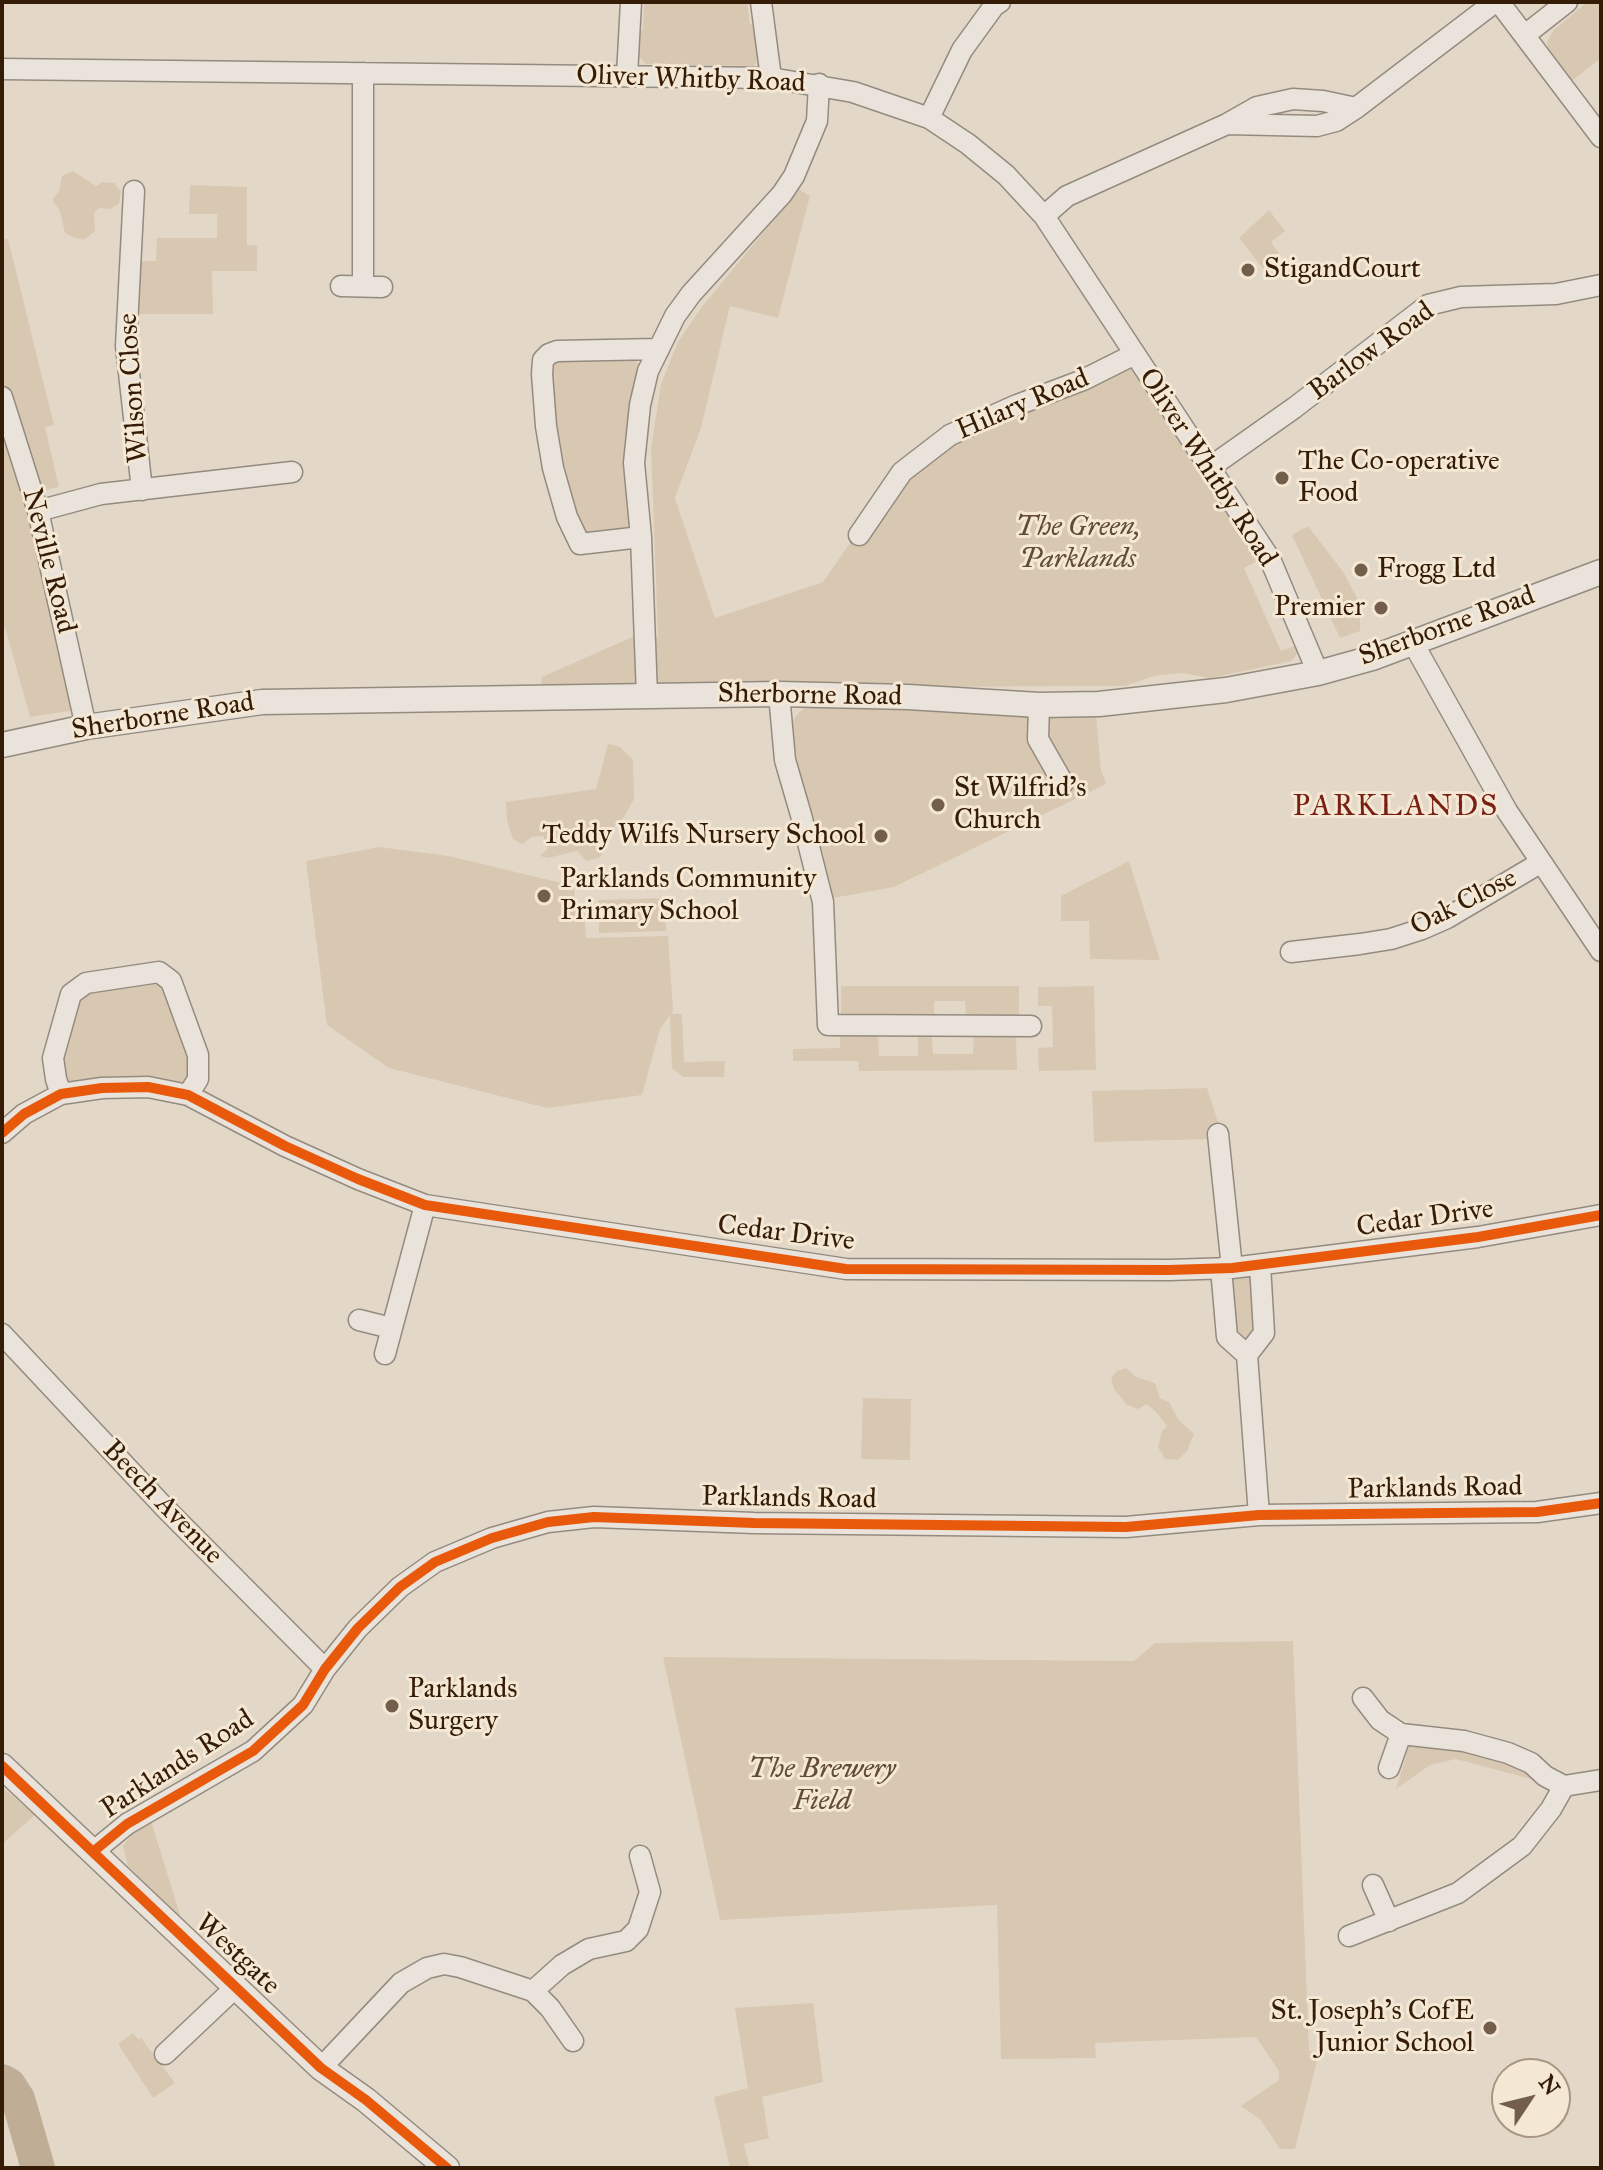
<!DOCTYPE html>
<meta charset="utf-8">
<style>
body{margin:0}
#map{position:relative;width:1603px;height:2170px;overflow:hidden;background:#e3d8c8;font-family:"IM FELL Great Primer",serif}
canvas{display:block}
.frame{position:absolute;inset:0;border:4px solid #351c06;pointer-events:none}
.north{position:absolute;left:1491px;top:2058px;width:80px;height:80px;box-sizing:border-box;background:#f4e8d4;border:2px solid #a89682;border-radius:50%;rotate:55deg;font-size:22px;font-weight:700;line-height:32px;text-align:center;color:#351c06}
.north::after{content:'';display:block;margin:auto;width:28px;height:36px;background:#725e4a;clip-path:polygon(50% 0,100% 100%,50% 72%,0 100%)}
</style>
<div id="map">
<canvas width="1603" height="2170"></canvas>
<div class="frame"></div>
<div class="north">N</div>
</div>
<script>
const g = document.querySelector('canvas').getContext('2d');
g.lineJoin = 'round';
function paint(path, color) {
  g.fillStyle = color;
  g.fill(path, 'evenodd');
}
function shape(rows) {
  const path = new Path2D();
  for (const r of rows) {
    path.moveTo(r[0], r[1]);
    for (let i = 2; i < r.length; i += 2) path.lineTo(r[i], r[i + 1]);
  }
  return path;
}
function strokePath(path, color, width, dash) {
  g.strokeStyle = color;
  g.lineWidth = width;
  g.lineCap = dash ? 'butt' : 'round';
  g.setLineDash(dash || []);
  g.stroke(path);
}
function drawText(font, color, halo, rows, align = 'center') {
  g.font = font + ' "IM FELL Great Primer",serif';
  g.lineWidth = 6;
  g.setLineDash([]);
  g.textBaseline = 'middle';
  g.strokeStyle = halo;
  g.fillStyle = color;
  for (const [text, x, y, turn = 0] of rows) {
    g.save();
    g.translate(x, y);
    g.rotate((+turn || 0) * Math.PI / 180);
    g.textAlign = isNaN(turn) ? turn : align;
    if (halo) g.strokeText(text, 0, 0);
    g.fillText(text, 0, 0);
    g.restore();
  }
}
paint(shape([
 [644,2,747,2,750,24,757,27,761,57,754,66,646,64,637,55,638,33,643,30],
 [1587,2,1601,2,1601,58,1572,81,1568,79,1549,54,1547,42,1553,31],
 [73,171,96,186,103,182,114,183,121,191,119,204,110,209,99,208,94,213,95,231,85,239,75,238,65,233,60,211,52,200,59,191,62,176],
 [190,185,247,187,247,245,257,246,257,271,212,271,213,314,136,314,138,261,156,261,157,238,217,238,217,214,189,214],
 [799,189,810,196,778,318,730,306,701,428,675,498,715,618,823,582,852,540,865,545,910,478,955,443,1015,415,1076,395,1130,367,1259,560,1244,568,1281,651,1297,645,1299,652,1291,661,1211,678,1181,673,1154,676,1125,686,541,688,542,677,639,634,639,644,658,637,651,448,661,384,678,342,701,308],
 [1269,210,1285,231,1271,242,1281,256,1280,274,1272,280,1239,238],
 [8,239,54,425,45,427,59,487,27,494,76,710,30,717,2,617,2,240],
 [632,355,641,368,628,468,629,527,620,535,591,535,584,533,576,522,556,454,549,364,554,359],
 [1308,526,1344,573,1360,604,1360,631,1340,638,1292,535],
 [805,706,1096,715,1101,770,1106,784,894,887,833,898,817,833,803,789,793,739,793,720],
 [608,744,619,746,633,760,634,799,624,817,614,827,604,843,601,857,587,861,577,851,548,858,540,856,548,849,543,836,532,837,522,844,513,839,507,821,506,802,596,789],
 [379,847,449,856,574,886,575,911,584,912,586,938,668,936,673,1010,671,1014,682,1014,684,1062,725,1061,724,1077,683,1077,672,1068,670,1015,660,1029,642,1095,547,1108,389,1068,327,1025,306,861],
 [1129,861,1160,960,1090,959,1089,921,1061,921,1061,896],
 [665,898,666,931,599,933,598,900],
 [158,976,194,1055,193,1077,184,1089,65,1087,57,1058,74,997,88,987],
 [841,986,1019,986,1019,1021,966,1021,965,1001,934,1001,934,1020,841,1020],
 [1094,986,1096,1070,1039,1071,1038,1048,1053,1047,1052,1006,1038,1006,1038,987],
 [918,1033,932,1033,933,1054,973,1054,974,1035,1016,1035,1017,1070,859,1071,858,1061,793,1061,793,1049,840,1048,840,1034,878,1034,879,1056,918,1056],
 [1207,1088,1218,1122,1211,1123,1211,1139,1094,1142,1092,1091],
 [1254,1275,1258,1332,1247,1347,1232,1334,1229,1278],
 [1126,1368,1136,1377,1155,1383,1160,1398,1169,1402,1178,1419,1194,1434,1187,1451,1178,1460,1165,1459,1158,1447,1162,1431,1167,1426,1156,1412,1147,1404,1138,1409,1127,1405,1114,1389,1111,1378,1117,1371],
 [863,1398,911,1399,910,1460,861,1459],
 [1293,1641,1309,2051,1319,2053,1295,2149,1280,2149,1260,2119,1241,2106,1279,2080,1279,2071,1256,2037,1095,2043,1096,2058,1001,2059,997,1905,720,1920,663,1657,1134,1661,1155,1643],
 [1410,1743,1463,1747,1506,1758,1542,1782,1456,1759,1430,1765,1396,1789],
 [2,1787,35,1815,2,1844],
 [151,1821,182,1921,128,1866,123,1846,131,1835],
 [813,2003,823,2082,762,2097,769,2138,744,2144,750,2168,730,2168,714,2097,748,2088,735,2008],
 [133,2033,138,2039,141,2038,175,2083,153,2098,118,2044]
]), '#d8c8b1');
strokePath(shape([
 [2,2081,9,2085,18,2099,38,2168]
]), '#bfad95', 34);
const minor = shape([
 [761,2,771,78],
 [1499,2,1601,137],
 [1525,35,1567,2],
 [2,69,771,78,853,92,929,118,968,144,1006,175,1044,216,1270,559,1318,673],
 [627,75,631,2],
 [929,118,962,50,994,6,1000,2],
 [1227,124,1317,126,1336,121,1356,108],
 [134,191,126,346,142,490],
 [1044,216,1067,196,1227,124,1257,107,1293,99,1323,101,1356,108,1495,2],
 [363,285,363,73],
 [341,286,382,287],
 [2,397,38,511,86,727],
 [1209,468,1294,408,1428,305,1461,297,1556,294,1601,285],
 [38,511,101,494,292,472],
 [859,535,902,472,950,435,1017,405,1083,380,1133,355],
 [641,537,580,544,567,517,553,468,546,426,542,374,543,360,549,354,557,351,657,349],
 [1413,643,1507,811,1601,951],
 [779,694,785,760,801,815,823,902,828,1025,1031,1026],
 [647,696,641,537,634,463,640,405,648,371,675,316,691,294,782,194,794,176,817,121,819,84],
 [1039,705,1038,739,1063,783],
 [1291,952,1360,944,1391,939,1422,929,1447,918,1540,863],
 [61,1094,56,1079,53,1058,71,994,86,983,159,972,171,981,198,1055,198,1079,188,1095],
 [2,1133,24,1114,61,1094,102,1088,148,1087,188,1095,285,1146,358,1179,425,1205,846,1269,1169,1270,1232,1268,1478,1237,1601,1215],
 [1218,1134,1232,1268],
 [1221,1268,1227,1337,1247,1355],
 [359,1320,391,1328],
 [2,1334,166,1509,325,1669],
 [385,1354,425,1205],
 [1259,1515,1247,1355,1264,1333,1260,1265],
 [1363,1698,1380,1720,1401,1734,1464,1741,1508,1753,1531,1763,1545,1776,1564,1786],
 [1389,1768,1401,1734],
 [94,1851,127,1824,253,1751,303,1705,325,1669,358,1628,400,1587,435,1562,492,1538,548,1522,594,1517,754,1523,1126,1527,1259,1515,1537,1512,1601,1503],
 [1373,1885,1389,1921],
 [1349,1936,1458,1893,1522,1846,1551,1809,1564,1786,1601,1780],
 [533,1991,562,1965,589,1949,626,1941,638,1929,650,1892,640,1856],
 [165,2054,236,1987],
 [321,2068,401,1983,427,1968,444,1964,460,1967,533,1991,550,2008,573,2041]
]);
const tertiary = shape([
 [2,745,86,727,262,702,779,694,908,697,1039,705,1099,704,1226,690,1318,673,1372,658,1601,572],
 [2,1766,321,2068,366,2100,447,2168]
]);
strokePath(minor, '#948b7f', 23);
strokePath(tertiary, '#948b7f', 27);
strokePath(minor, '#e9e3db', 20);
strokePath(tertiary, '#e9e3db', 24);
strokePath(shape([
 [2,1133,24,1114,61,1094,102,1088,148,1087,188,1095,285,1146,358,1179,425,1205,846,1269,1169,1270,1232,1268,1478,1237,1601,1215],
 [2,1766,321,2068,366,2100,447,2168],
 [94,1851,127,1824,253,1751,303,1705,325,1669,358,1628,400,1587,435,1562,492,1538,548,1522,594,1517,754,1523,1126,1527,1259,1515,1537,1512,1601,1503]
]), '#e8590c', 10);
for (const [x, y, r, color] of [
 [1248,270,8,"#725e4a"],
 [1282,478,8,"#725e4a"],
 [1361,570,8,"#725e4a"],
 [1381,608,8,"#725e4a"],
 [938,805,8,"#725e4a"],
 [881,836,8,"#725e4a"],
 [544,896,8,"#725e4a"],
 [392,1706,8,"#725e4a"],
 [1490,2028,8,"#725e4a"]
]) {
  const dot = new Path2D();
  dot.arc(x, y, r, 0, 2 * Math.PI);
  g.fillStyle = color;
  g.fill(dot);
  strokePath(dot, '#f4e8d4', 3);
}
drawText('28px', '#351c06', '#f4e8d4', [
 ["Oliver Whitby Road",691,80,2],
 ["Barlow Road",1372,352,-36],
 ["Wilson Close",134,388,-94],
 ["Hilary Road",1023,405,-23],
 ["Oliver Whitby Road",1207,468,57],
 ["Neville Road",48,561,76],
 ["Sherborne Road",1447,627,-20],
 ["Sherborne Road",810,696,1],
 ["Sherborne Road",163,717,-9],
 ["Oak Close",1464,903,-27],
 ["Cedar Drive",1425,1219,-8],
 ["Cedar Drive",786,1234,7],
 ["Parklands Road",1435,1489,-1],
 ["Parklands Road",789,1499,1],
 ["Beech Avenue",162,1503,46],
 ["Parklands Road",178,1765,-33],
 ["Westgate",237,1955,43]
]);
drawText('28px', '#351c06', '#f4e8d4', [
 ["StigandCourt",1264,270],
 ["The Co-operative",1298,462],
 ["Food",1298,494],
 ["Frogg Ltd",1377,570],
 ["Premier",1365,608,"right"],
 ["St Wilfrid’s",954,789],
 ["Church",954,821],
 ["Teddy Wilfs Nursery School",865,836,"right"],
 ["Parklands Community",560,880],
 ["Primary School",560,912],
 ["Parklands",408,1690],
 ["Surgery",408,1722],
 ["St. Joseph's CofE",1474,2012,"right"],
 ["Junior School",1474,2044,"right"]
], 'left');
drawText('italic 28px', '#634c34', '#f4e8d4', [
 ["The Green,",1078,528],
 ["Parklands",1078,560],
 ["The Brewery",822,1770],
 ["Field",822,1802]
]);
g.letterSpacing = '2px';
drawText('30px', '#7a1f14', '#f4e8d4', [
 ["PARKLANDS",1396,808]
]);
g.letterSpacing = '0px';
</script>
